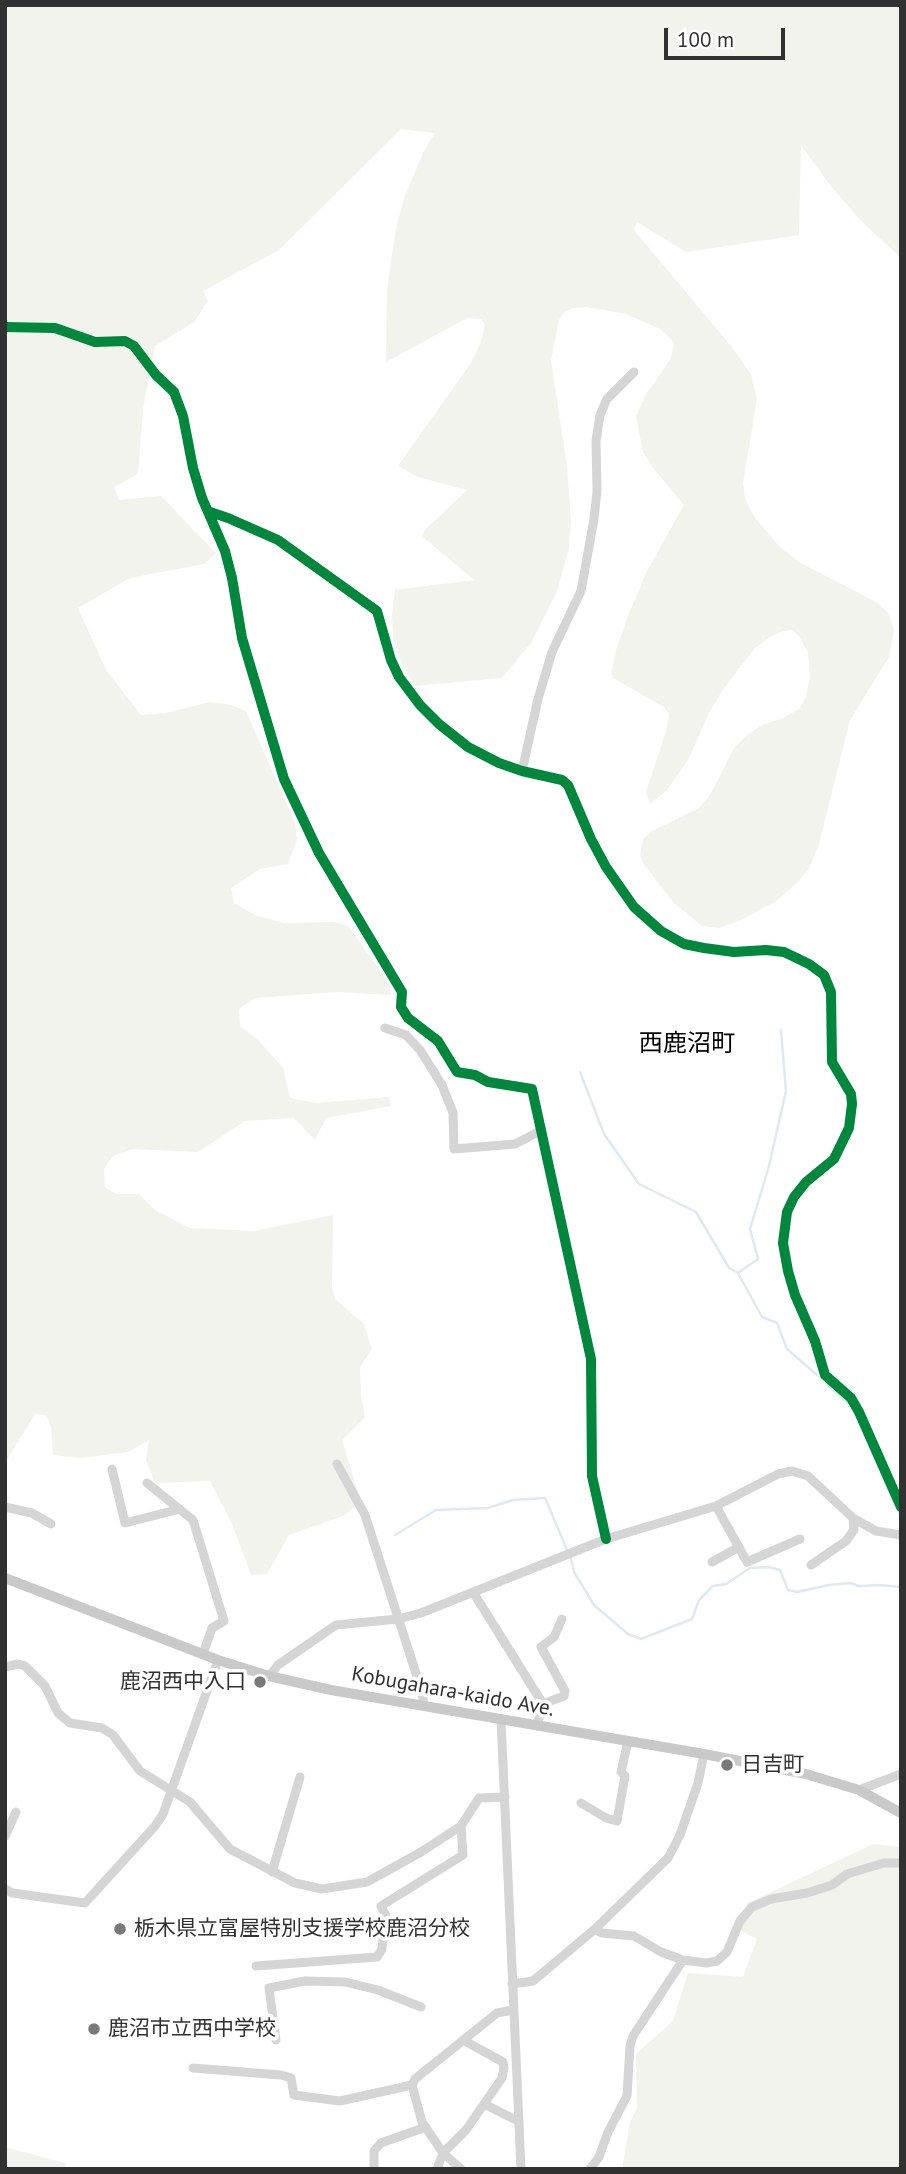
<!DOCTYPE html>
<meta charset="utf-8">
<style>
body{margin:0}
#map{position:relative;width:906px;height:2174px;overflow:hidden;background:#fff;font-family:"PT Sans",sans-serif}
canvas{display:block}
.frame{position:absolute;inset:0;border:7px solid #313131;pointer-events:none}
.scale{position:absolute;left:664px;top:28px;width:121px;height:32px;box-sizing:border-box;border:4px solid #313131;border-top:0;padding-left:9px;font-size:21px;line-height:24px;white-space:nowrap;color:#313131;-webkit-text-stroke:5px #fff;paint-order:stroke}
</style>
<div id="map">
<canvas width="906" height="2174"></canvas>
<div class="frame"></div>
<div class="scale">100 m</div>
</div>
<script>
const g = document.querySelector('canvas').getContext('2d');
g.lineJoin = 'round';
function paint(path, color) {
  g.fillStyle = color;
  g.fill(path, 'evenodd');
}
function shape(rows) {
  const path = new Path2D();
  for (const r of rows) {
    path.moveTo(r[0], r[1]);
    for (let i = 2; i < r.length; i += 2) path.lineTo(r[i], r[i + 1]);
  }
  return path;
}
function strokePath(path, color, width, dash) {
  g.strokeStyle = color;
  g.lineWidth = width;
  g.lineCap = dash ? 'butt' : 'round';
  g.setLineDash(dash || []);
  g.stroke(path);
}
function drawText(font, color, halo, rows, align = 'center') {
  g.font = font + ' "PT Sans","Noto Sans JP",sans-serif';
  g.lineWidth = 7;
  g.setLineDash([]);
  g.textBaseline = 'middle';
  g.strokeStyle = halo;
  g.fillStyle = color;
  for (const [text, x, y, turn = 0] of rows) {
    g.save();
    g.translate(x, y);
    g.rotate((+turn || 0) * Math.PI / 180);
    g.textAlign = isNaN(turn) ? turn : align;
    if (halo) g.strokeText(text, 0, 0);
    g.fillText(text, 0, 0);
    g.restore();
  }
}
paint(shape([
 [5,5,901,5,901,258,863,223,830,185,801,145,799,235,686,252,637,222,634,230,731,346,751,374,757,399,743,483,745,499,755,518,780,547,799,562,878,603,888,613,894,630,889,657,850,720,818,848,808,870,796,884,775,902,739,921,719,928,702,926,674,903,643,863,640,856,643,839,652,831,699,808,710,795,734,748,746,736,762,725,783,718,799,709,806,697,810,676,808,652,799,636,792,630,783,631,770,637,755,648,724,688,710,711,688,760,667,790,650,804,646,792,666,731,669,714,664,707,613,678,611,673,616,650,628,616,646,573,684,505,653,468,643,452,636,416,647,393,670,360,674,347,671,339,660,329,626,314,587,307,574,308,564,312,559,320,551,361,567,466,571,521,569,548,557,591,531,643,502,678,414,686,400,659,393,637,392,614,395,590,474,580,422,536,425,530,467,490,418,477,398,466,471,363,481,342,485,325,481,319,467,318,386,362,387,290,396,228,405,196,423,153,435,133,401,129,279,250,203,291,208,301,194,322,155,346,143,409,138,474,114,487,119,500,161,496,216,553,204,564,130,578,78,608,106,670,141,715,165,713,210,702,231,705,246,711,295,823,297,840,288,864,260,869,231,888,234,903,257,916,284,923,334,922,348,926,389,983,391,995,336,992,255,998,239,1009,240,1026,258,1040,283,1068,290,1098,316,1103,389,1097,391,1106,326,1118,315,1140,294,1118,245,1121,198,1152,133,1149,113,1156,104,1169,105,1187,116,1194,139,1194,155,1210,190,1228,254,1231,333,1215,332,1288,335,1299,364,1324,372,1349,360,1367,361,1397,365,1417,342,1440,361,1502,343,1516,289,1535,267,1574,251,1575,233,1526,210,1481,155,1483,146,1460,149,1440,128,1452,80,1458,53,1455,51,1427,46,1415,35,1414,5,1463],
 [873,1844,901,1847,901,2169,622,2169,630,2122,637,2108,636,2054,673,2021,688,1973,743,1977,757,1939,741,1931,748,1903],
 [5,2147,66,2163,65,2169,5,2169]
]), '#f1f3ec');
strokePath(shape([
 [580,1072,604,1134,639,1184,696,1212,729,1268,738,1273,762,1317,777,1323,787,1349,817,1375],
 [738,1273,758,1259,750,1229,769,1166,786,1091,781,1030],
 [826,1383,848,1403],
 [859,1422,894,1502],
 [897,1508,901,1516],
 [395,1535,436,1510,488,1508,513,1500,545,1498,571,1559,574,1572,594,1605,628,1634,641,1639,692,1619,699,1600,713,1586,726,1584,750,1568,768,1567,780,1570,788,1590,797,1592,829,1585,850,1583,859,1586,880,1585,901,1587]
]), '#ddeaf1', 2.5);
strokePath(shape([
 [5,327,55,328,95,342,125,341,134,346,156,375,174,392,183,416,193,468,202,498,225,551,232,578,242,638,284,779,319,853,402,992,401,1007,408,1018,438,1041,457,1072,475,1075,488,1082,532,1089,591,1359,592,1476,606,1539],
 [210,512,228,518,278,540,377,611,391,660,399,677,420,705,439,724,468,747,499,763,522,771,562,780,568,785,591,839,606,867,634,907,661,931,684,944,704,948,734,952,766,950,784,952,809,964,824,975,831,992,832,1062,851,1094,852,1104,849,1128,834,1159,806,1182,794,1197,787,1212,783,1243,788,1271,795,1295,815,1341,825,1375,851,1398,859,1412,901,1507],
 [522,771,538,699,552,652,581,591,594,519,597,491,596,441,600,415,607,399,634,372],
 [385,1028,406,1035,420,1050,442,1085,453,1113,454,1149,515,1144,542,1130],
 [337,1464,365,1515,422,1692,424,1706],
 [112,1469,125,1523,180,1509],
 [147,1483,193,1520,224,1621,212,1628,203,1654],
 [716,1506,747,1562,800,1539],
 [5,1507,32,1513,51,1524],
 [712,1562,739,1547],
 [811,1565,846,1541,854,1530,853,1518],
 [473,1592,543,1704,537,1726],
 [5,1667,18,1664,25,1666,45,1686,58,1713,70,1723,102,1728,113,1735,140,1771,190,1802,230,1849,295,1883,322,1889,367,1882,421,1852,461,1826,479,1798,505,1797],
 [269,1676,278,1665,336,1625,398,1619,421,1613,606,1539,716,1506,778,1474,792,1471,808,1476,853,1518,876,1531,901,1535],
 [543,1704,564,1696,565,1691,541,1647,554,1637,562,1619],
 [501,1720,521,2169],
 [859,1790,901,1774],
 [581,1803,606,1818,617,1821,625,1776,621,1772,628,1741],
 [5,1836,16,1812],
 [272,1872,300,1777],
 [5,1889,12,1893,85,1903,155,1826,163,1814,218,1660],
 [595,1929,602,1933,634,1936,661,1952,683,1960,706,1963,717,1961,727,1952,740,1921,752,1907,771,1899,807,1893,832,1885,847,1874,884,1863,901,1863],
 [256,1966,377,1957,382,1949,386,1916,381,1906,463,1855,461,1826],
 [512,1984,533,1981,595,1929,668,1858,680,1835,698,1783,704,1754],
 [276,2040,269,1988,305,1981,345,1982,378,1990,421,2007],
 [193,2068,281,2075,291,2078,294,2095,340,2101,412,2085],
 [484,2104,518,2121],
 [374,2169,374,2151,381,2143,426,2127],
 [437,2169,443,2153,466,2130,502,2078,504,2068,503,2062,463,2040],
 [461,2169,443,2153,422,2122,412,2085,415,2079,497,2013,513,2010],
 [590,2169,599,2157,608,2132,627,2096,630,2046,633,2036,683,1960]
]), '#d5d5d5', 9);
strokePath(shape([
 [5,1578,218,1660,269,1676,331,1690,704,1754,806,1774,859,1790,901,1813]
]), '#c9c9c9', 10);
strokePath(shape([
 [5,327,55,328,95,342,125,341,134,346,156,375,174,392,183,416,193,468,202,498,225,551,232,578,242,638,284,779,319,853,402,992,401,1007,408,1018,438,1041,457,1072,475,1075,488,1082,532,1089,591,1359,592,1476,606,1539],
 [210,512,228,518,278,540,377,611,391,660,399,677,420,705,439,724,468,747,499,763,522,771,562,780,568,785,591,839,606,867,634,907,661,931,684,944,704,948,734,952,766,950,784,952,809,964,824,975,831,992,832,1062,851,1094,852,1104,849,1128,834,1159,806,1182,794,1197,787,1212,783,1243,788,1271,795,1295,815,1341,825,1375,851,1398,859,1412,901,1507]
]), '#00873e', 10);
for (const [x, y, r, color] of [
 [260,1682,7,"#797979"],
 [727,1765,7,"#797979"],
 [120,1929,7,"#797979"],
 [94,2029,7,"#797979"]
]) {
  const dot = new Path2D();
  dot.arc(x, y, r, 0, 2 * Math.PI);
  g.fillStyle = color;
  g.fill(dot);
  strokePath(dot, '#fff', 2.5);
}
drawText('21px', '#313131', '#fff', [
 ["鹿沼西中入口",246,1682,"right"],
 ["日吉町",741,1765],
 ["栃木県立富屋特別支援学校鹿沼分校",134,1929],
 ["鹿沼市立西中学校",108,2029]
], 'left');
drawText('21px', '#313131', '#fff', [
 ["Kobugahara-kaido Ave.",453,1692,10]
]);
drawText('24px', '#000', '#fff', [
 ["西鹿沼町",687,1044]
]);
</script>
